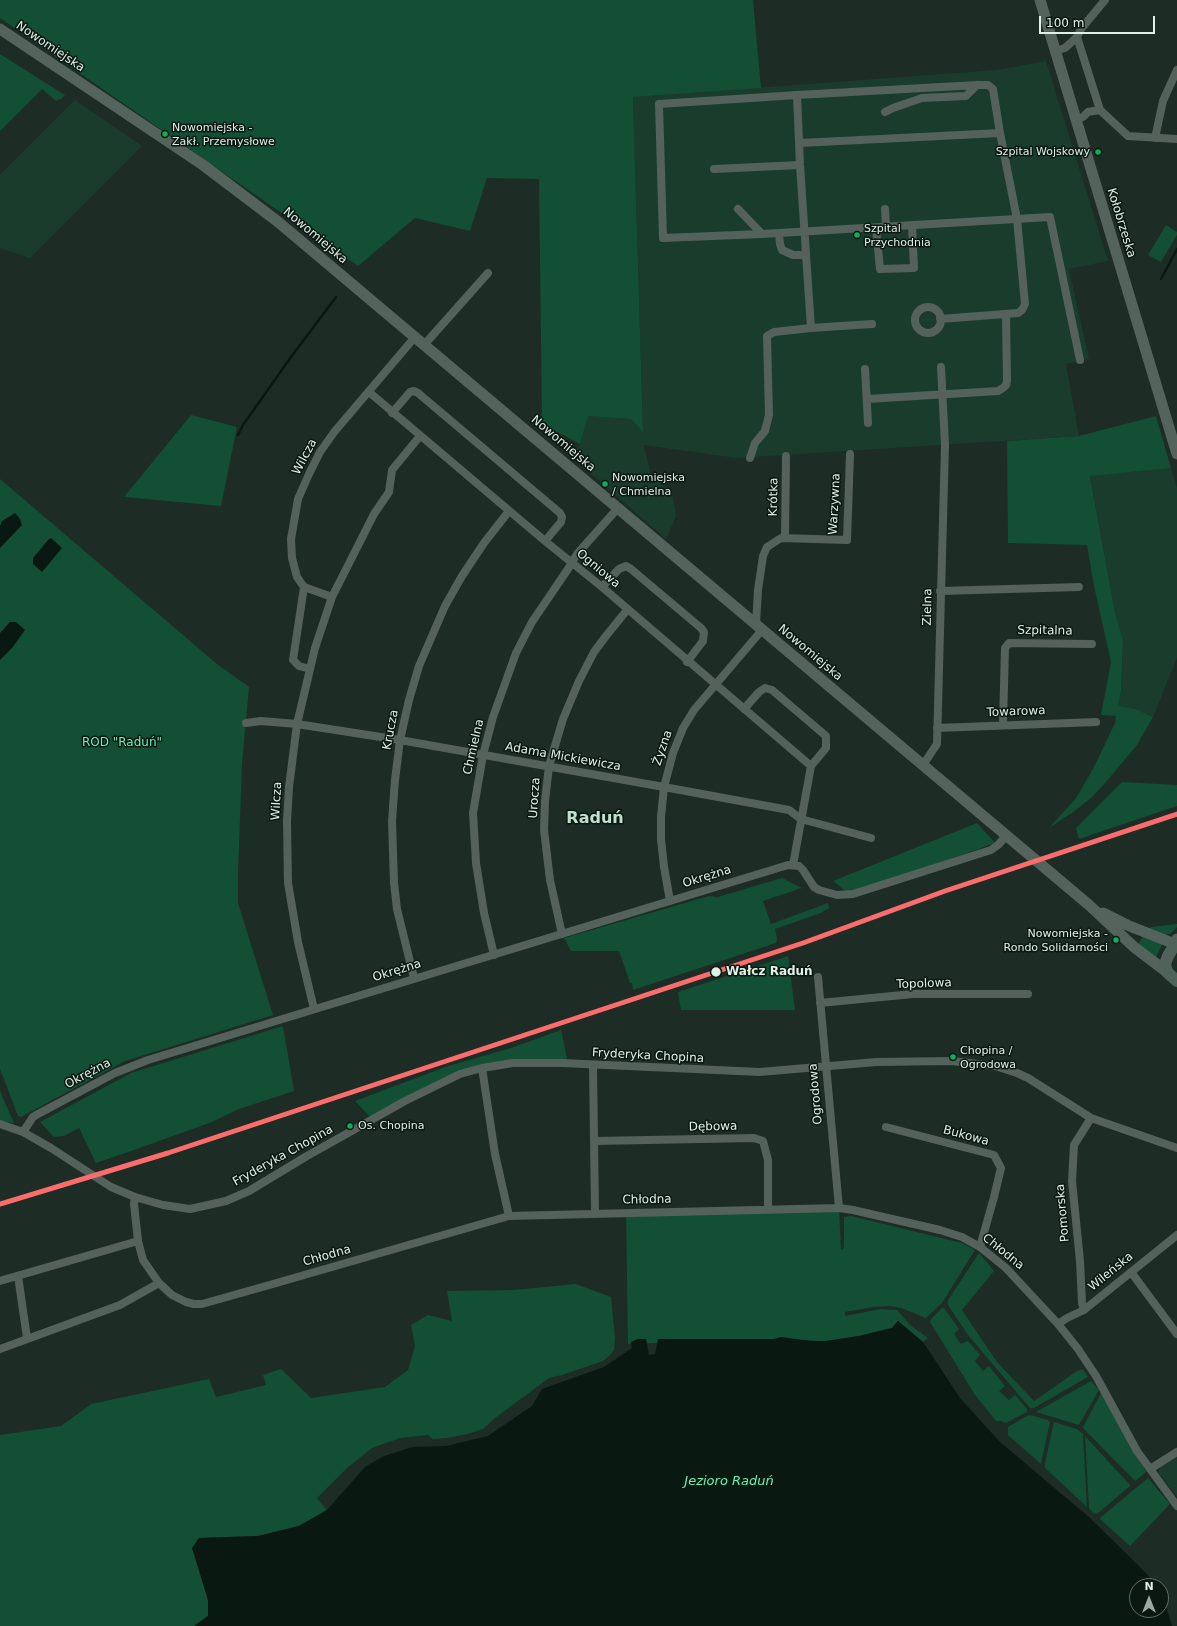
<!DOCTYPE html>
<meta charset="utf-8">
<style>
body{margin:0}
#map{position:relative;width:1177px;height:1626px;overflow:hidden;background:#1d2c25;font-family:"DejaVu Sans",sans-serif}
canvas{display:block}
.north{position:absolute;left:1129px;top:1578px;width:40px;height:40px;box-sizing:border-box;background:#0b1711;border:1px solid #606e66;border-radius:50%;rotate:0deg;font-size:11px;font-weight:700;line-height:16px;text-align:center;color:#dff0e6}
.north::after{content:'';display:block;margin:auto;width:14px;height:18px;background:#9baba2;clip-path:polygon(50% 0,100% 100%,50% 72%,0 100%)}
.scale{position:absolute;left:1039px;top:16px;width:116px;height:18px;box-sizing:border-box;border:2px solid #dff0e6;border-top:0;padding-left:5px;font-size:12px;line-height:14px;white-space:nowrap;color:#dff0e6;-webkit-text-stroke:3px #0b1711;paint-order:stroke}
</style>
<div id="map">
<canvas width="1177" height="1626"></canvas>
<div class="north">N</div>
<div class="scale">100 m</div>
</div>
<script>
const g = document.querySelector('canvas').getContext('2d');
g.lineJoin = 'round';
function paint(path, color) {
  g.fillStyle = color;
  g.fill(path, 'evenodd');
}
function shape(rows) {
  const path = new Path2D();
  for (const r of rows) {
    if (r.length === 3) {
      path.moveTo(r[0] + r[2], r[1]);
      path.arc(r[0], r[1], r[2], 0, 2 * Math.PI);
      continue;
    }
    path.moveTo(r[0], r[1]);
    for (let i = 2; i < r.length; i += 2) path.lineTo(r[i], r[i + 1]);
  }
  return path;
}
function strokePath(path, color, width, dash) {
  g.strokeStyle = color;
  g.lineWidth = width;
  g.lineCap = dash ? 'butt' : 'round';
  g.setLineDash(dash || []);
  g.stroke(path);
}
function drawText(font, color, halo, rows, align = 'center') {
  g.font = font + ' "DejaVu Sans",sans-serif';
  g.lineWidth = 3;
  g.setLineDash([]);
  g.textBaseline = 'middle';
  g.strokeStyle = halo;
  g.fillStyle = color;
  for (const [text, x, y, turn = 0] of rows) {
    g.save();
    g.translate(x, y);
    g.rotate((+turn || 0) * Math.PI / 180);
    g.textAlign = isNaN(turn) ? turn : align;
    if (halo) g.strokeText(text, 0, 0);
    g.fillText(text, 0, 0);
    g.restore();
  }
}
paint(shape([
 [1046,61,1108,261,1069,269,1089,359,1066,364,1079,436,737,458,644,445,650,472,673,497,676,516,666,539,573,458,580,444,588,416,631,419,643,431,633,97,997,70],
 [75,100,142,146,30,258,0,248,0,175],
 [1171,468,1177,488,1177,658,1153,717,1136,709,1118,707,1121,691,1123,640,1115,613,1090,475],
 [1177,1458,1177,1497,1159,1473,1160,1466]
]), '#1a3c2c');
paint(shape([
 [0,0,753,0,761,88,633,97,643,432,631,419,588,416,580,444,542,424,539,179,487,178,470,231,415,218,358,266,0,18],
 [0,54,65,95,61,99,56,101,42,89,0,131],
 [1166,225,1177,232,1177,235,1161,262,1148,255],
 [191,415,237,427,221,506,124,497],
 [1156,416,1171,468,1090,476,1115,613,1123,640,1121,691,1118,706,1136,709,1153,717,1137,745,1106,782,1091,798,1072,813,1050,827,1076,798,1093,769,1115,723,1116,716,1101,715,1111,662,1094,586,1087,545,1008,543,1007,441,1079,436],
 [0,479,217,664,249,687,242,764,238,874,238,903,273,1015,125,1061,21,1117,18,1116,0,1069],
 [1122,782,1177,785,1177,806,1079,839,1076,828],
 [977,823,995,843,876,886,849,894,833,881],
 [782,878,802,888,763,901,771,924,828,903,829,908,821,913,775,929,777,939,776,943,633,990,632,983,630,983,619,951,571,951,564,938,709,896,718,897],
 [1177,924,1177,927,1170,934,1163,935,1148,929,1151,927],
 [1144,934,1163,943,1155,959,1138,945],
 [788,956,795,1010,681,1010,678,992],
 [283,1026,294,1091,239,1109,212,1122,134,1150,96,1163,79,1128,64,1136,54,1137,40,1122,131,1073],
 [561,1030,567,1058,562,1063,482,1068,372,1119,355,1101,448,1066,511,1048],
 [0,1090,2,1096,14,1123,0,1121],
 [839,1208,841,1250,844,1248,844,1217,851,1216,962,1243,975,1250,942,1303,926,1318,901,1308,890,1306,873,1307,845,1312,845,1316,881,1309,897,1310,910,1325,928,1338,923,1342,898,1321,892,1328,859,1336,826,1341,774,1339,628,1344,626,1212],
 [979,1253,994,1271,962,1310,997,1362,1034,1401,1077,1371,1083,1369,1088,1377,1034,1408,1030,1408,968,1335,948,1305,948,1300],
 [576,1284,611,1297,615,1338,614,1350,610,1355,603,1361,562,1375,549,1378,495,1418,483,1429,468,1434,447,1438,433,1439,428,1435,400,1438,372,1448,347,1468,317,1498,327,1510,299,1526,258,1536,199,1538,193,1548,208,1600,208,1616,194,1626,0,1626,0,1435,61,1426,91,1404,209,1379,216,1397,266,1385,263,1375,281,1369,311,1398,385,1387,408,1370,415,1346,411,1325,428,1315,452,1321,447,1291,513,1290],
 [942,1308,944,1308,959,1329,954,1334,961,1344,968,1341,980,1355,975,1361,983,1371,989,1366,1005,1386,999,1391,1009,1400,1015,1395,1027,1409,1027,1412,1006,1423,1001,1421,996,1421,975,1395,930,1322,931,1319],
 [1091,1381,1099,1390,1079,1425,1036,1412],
 [1101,1393,1145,1469,1146,1472,1135,1481,1084,1429,1083,1427],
 [1031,1415,1048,1420,1050,1422,1041,1464,1008,1435,1008,1427,1027,1416],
 [1054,1422,1077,1429,1083,1434,1087,1507,1045,1468,1045,1463],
 [1085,1436,1130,1485,1130,1486,1097,1514,1093,1513,1089,1508],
 [1148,1478,1170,1504,1130,1546,1101,1520,1100,1518]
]), '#124f35');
paint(shape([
 [15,513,20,519,22,525,0,548,0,526,2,521],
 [51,538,62,548,42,572,33,564,33,558,48,540],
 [10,622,16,622,25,630,12,648,0,660,0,633],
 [898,1321,923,1342,960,1398,1000,1442,1090,1518,1145,1572,1157,1586,1137,1586,1137,1610,1161,1610,1161,1590,1172,1626,194,1626,208,1616,208,1600,192,1548,199,1538,258,1536,299,1526,327,1510,365,1467,384,1456,413,1447,446,1446,488,1436,532,1406,542,1389,604,1367,632,1348,631,1342,638,1339,646,1339,649,1355,655,1354,658,1339,774,1339,781,1337,811,1341,826,1341,859,1336,892,1328]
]), '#091811');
strokePath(shape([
 [1161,279,1177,249],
 [238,435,243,425,291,357,336,297]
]), '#091811', 2.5);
strokePath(shape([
 [1105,0,1081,29,1077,37,1100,110,1128,136,1177,139],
 [1055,51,1065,48,1077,37],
 [885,112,893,108,922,98,966,96,977,85],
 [1076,119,1083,117,1088,112,1100,110],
 [1155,138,1163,101,1177,70],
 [800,143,1000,133],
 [714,169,800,165],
 [738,209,762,234,1050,217,1080,360],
 [885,209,886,227],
 [876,228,880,269,914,268,912,225],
 [779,233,780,244,782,250,793,255,806,255],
 [762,234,663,238,659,104,797,95],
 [928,320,13],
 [811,328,872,324],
 [415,337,335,431,320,452,309,474,298,499,291,539,292,558,297,577,304,587,332,597,374,514,389,492,392,470,420,436],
 [424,345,488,273],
 [865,369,868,423],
 [369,392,545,541,602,587,811,766],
 [867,399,998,391,1003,388,1006,385,1007,381,1006,314],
 [392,413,410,392,414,391,418,393,560,513,562,517,561,522,545,541],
 [750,458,755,443,765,431,769,415,767,336,774,332,811,328,800,165,797,95,977,85,988,85,993,89,1000,133,1017,219,1025,304,1022,310,1018,313,940,319],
 [785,538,786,456],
 [304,587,293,660,299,666,310,669],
 [602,587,619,569,626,566,631,569,701,628,704,632,703,641,687,662],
 [940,591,1079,587],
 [756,624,758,590,763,556,767,547,781,538,847,540,850,454],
 [744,709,759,692,765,688,772,690,826,736,826,748,811,766],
 [246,723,261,721,297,724,400,740,664,787,789,810,801,819,871,838],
 [1003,724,1005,648,1009,643,1092,644],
 [937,728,1096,722],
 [923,765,937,744,945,445,941,367],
 [793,865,811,766],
 [670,901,664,867,661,839,661,817,664,787,673,753,683,728,694,710,762,630],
 [562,934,550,880,544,830,545,801,549,766,563,719,579,681,594,652,606,636,627,610],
 [494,955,484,913,476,863,473,813,483,755,493,717,516,653,532,622,568,569,577,554,618,508],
 [818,977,839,1208],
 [414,978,397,909,394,883,392,821,395,780,400,740,409,700,419,666,445,606,462,576,484,543,509,511],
 [820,1003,913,994,1028,994],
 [314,1009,298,942,288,883,287,821,289,787,297,724,315,648,332,597],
 [593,1065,595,1213],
 [482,1068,495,1154,509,1216],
 [0,1124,23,1132,51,1148,111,1187,135,1197,163,1205,190,1209,226,1201,249,1191,307,1156,405,1101,460,1074,482,1068,513,1063,562,1063,760,1072,876,1062,952,1061,995,1066,1017,1073,1028,1078,1091,1118,1177,1148],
 [886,1127,994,1155,1001,1168,994,1197,980,1247],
 [23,1132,33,1117,38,1114,115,1073,148,1060,788,865,799,866,803,870,814,887,819,890,837,895,853,894,991,850,998,845,1006,836],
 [594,1141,754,1138,763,1141,768,1160,768,1209],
 [135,1197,134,1204,138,1241,143,1260,159,1283,172,1295,186,1302,194,1304,202,1304,273,1284,509,1216,839,1208,853,1210,940,1230,962,1237,980,1247,1006,1268,1058,1324,1078,1349,1096,1376,1137,1451,1177,1506],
 [1131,1272,1177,1334],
 [18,1276,27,1338],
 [0,1281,138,1241],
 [1084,1310,1082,1303,1080,1261,1072,1181,1074,1145,1091,1118],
 [1058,1324,1067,1318,1084,1310,1177,1235],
 [0,1349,120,1305,159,1283],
 [1150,1469,1177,1452]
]), '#54625b', 8);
strokePath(shape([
 [1040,0,1177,454],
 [0,29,203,165,277,221,1089,905,1134,947,1167,972],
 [1103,913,1127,925,1175,944,1177,939]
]), '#54645c', 11);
strokePath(shape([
 [1177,945,1175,944,1168,956,1165,964,1167,972,1177,981]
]), '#50635a', 12);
strokePath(shape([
 [0,1204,168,1153,803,943,945,891,1177,814]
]), '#fb6d6d', 5);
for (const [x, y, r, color] of [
 [165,134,3.5,"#0daf5c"],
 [1098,152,3.5,"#0daf5c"],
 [857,235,3.5,"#0daf5c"],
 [605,484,3.5,"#0daf5c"],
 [1116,940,3.5,"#0daf5c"],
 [716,972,5.5,"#dff0e6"],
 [953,1057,3.5,"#0daf5c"],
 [350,1126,3.5,"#0daf5c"]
]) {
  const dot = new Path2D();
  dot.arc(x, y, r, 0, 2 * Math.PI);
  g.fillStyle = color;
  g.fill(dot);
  strokePath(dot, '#0b1711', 1.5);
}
drawText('11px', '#dff0e6', '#0b1711', [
 ["Nowomiejska -",172,128],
 ["Zakł. Przemysłowe",172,142],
 ["Szpital Wojskowy",1090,152,"right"],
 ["Szpital",864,229],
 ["Przychodnia",864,243],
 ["Nowomiejska",612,478],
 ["/ Chmielna",612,492],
 ["Nowomiejska -",1108,934,"right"],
 ["Rondo Solidarności",1108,948,"right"],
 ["Chopina /",960,1051],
 ["Ogrodowa",960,1065],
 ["Os. Chopina",358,1126]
], 'left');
drawText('12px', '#dff0e6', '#0b1711', [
 ["Nowomiejska",50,47,34],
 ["Kołobrzeska",1121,223,73],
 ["Nowomiejska",315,236,40],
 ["Nowomiejska",563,444,40],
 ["Wilcza",305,457,-62],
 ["Krótka",774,497,-89],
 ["Warzywna",835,504,-87],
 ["Ogniowa",598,569,40],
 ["Zielna",928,607,-89],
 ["Szpitalna",1045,631,1],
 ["Nowomiejska",810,653,40],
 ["Towarowa",1016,712,-2],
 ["Krucza",391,730,-79],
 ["Chmielna",474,747,-77],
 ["Żyzna",663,748,-71],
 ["Adama Mickiewicza",563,757,10],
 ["Urocza",535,798,-86],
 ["Wilcza",277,801,-87],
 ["Okrężna",707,877,-17],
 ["Okrężna",397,971,-17],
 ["Topolowa",924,984,-2],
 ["Fryderyka Chopina",648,1056,3],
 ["Okrężna",88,1074,-28],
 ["Ogrodowa",816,1094,-95],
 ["Dębowa",713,1127,-1],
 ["Bukowa",966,1136,15],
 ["Fryderyka Chopina",283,1156,-29],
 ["Chłodna",647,1200,-1],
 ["Pomorska",1063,1213,-95],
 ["Chłodna",1003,1252,39],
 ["Chłodna",327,1256,-16],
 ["Wileńska",1111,1272,-39]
]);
drawText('12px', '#64f8b7', '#0b1711', [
 ["ROD \"Raduń\"",122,743]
]);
drawText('bold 12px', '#dff0e6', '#0b1711', [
 ["Wałcz Raduń",726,972]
], 'left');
drawText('italic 13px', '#62f6b5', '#0b1711', [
 ["Jezioro Raduń",729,1482]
]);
drawText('bold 16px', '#c1e1cf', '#0b1711', [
 ["Raduń",595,819]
]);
</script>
